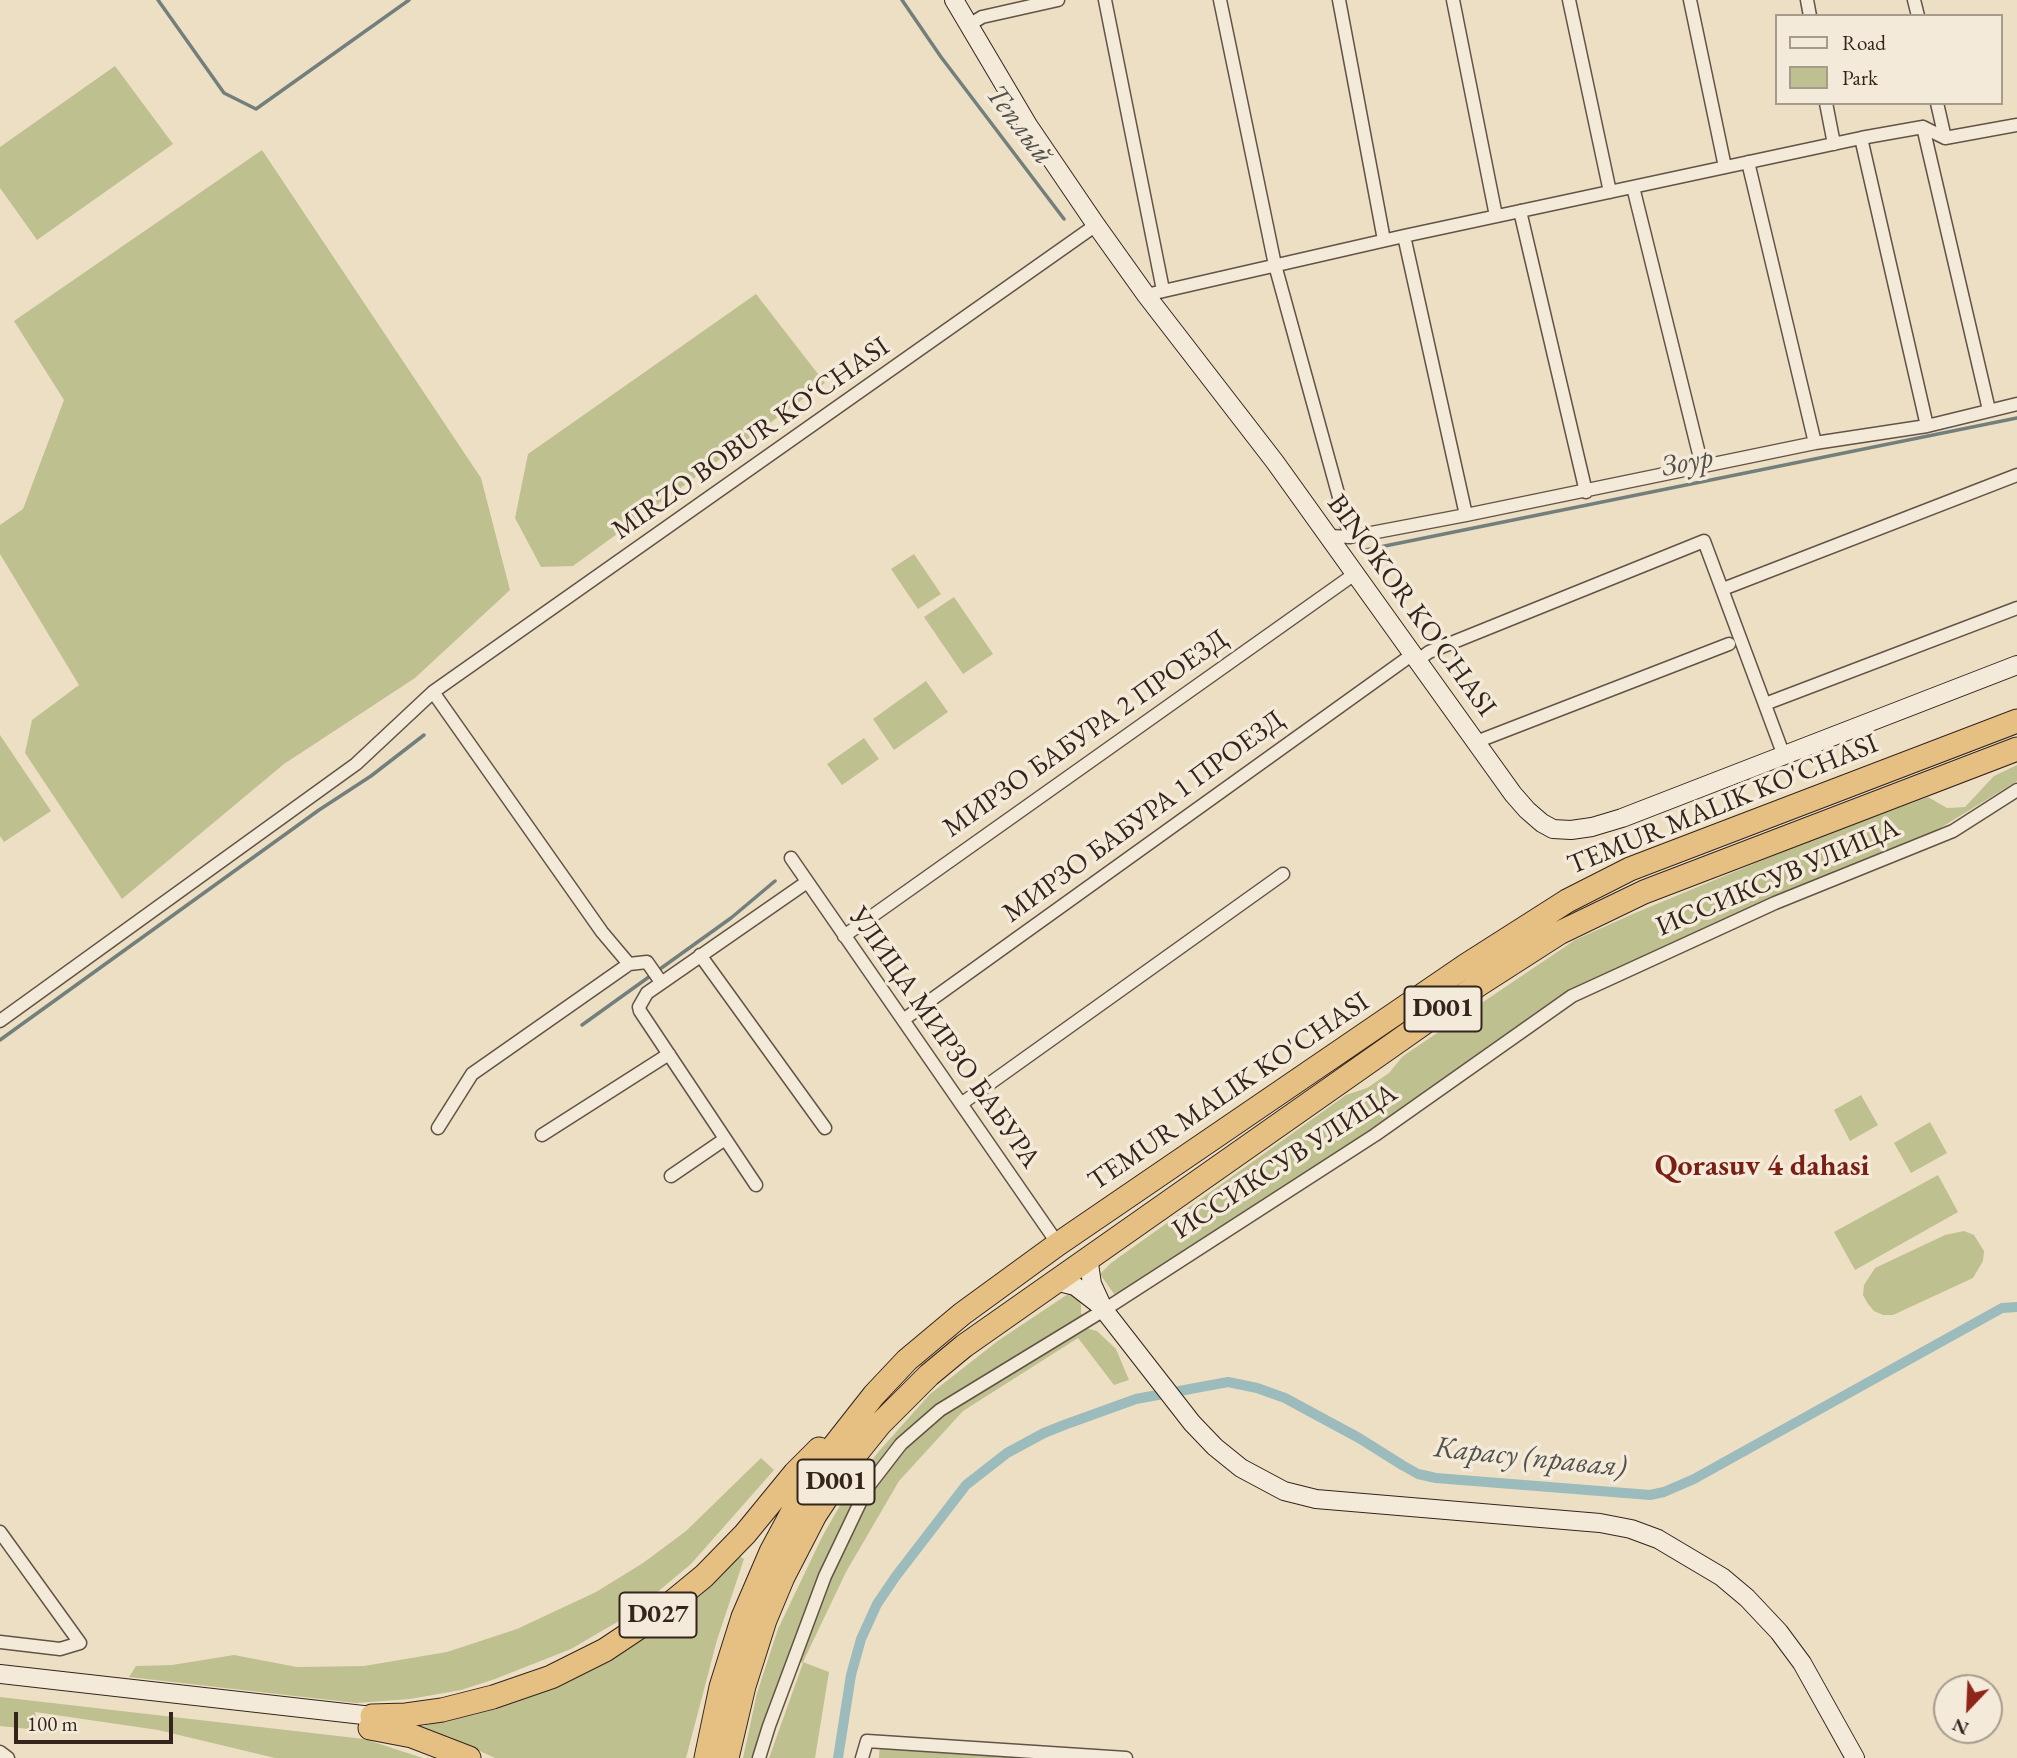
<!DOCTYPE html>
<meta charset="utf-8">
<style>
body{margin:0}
#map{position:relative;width:2017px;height:1758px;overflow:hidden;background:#eddfc4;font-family:"EB Garamond",serif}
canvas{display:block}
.legend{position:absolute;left:1775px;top:14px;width:228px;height:91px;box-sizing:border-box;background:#f3ead9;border:2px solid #a79b8d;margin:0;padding:9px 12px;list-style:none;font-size:21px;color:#34241c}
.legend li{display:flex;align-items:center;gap:14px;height:35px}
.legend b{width:35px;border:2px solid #a79b8d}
.north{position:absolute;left:1933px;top:1674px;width:70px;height:70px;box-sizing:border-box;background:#f3ead9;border:2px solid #a79b8d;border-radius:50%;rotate:203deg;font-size:19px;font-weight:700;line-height:28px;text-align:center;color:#34241c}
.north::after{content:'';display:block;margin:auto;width:24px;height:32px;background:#8f2418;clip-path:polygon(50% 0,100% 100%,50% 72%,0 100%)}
.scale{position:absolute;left:14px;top:1712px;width:159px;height:32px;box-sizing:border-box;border:4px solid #34241c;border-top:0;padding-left:9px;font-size:21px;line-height:24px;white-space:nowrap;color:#34241c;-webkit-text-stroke:5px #f3ead9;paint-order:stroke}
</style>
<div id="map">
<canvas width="2017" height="1758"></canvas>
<ul class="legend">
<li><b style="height:9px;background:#f3ead9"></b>Road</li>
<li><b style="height:19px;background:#bfc08f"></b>Park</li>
</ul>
<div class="north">N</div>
<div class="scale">100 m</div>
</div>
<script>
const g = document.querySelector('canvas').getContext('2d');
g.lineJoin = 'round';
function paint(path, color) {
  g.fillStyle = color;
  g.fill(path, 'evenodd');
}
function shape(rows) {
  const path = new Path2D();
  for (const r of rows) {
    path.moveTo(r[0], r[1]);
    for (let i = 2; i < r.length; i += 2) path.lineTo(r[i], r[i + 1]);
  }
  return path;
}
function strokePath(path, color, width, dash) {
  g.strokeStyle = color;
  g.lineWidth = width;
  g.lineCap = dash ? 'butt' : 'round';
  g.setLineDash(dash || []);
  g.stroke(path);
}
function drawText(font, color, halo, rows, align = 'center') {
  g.font = font + ' "EB Garamond",serif';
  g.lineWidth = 7;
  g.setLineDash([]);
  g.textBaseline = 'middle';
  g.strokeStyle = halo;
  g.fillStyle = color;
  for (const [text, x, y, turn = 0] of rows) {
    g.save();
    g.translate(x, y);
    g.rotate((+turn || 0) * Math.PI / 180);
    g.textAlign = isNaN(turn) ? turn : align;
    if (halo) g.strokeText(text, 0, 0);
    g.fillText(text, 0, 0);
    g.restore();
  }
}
paint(shape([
 [115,66,173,144,37,240,0,188,0,147],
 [262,150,481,478,510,590,415,678,284,764,122,899,25,753,32,720,79,685,0,554,0,525,23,509,64,400,14,321],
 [756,294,825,383,573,566,541,567,515,518,528,454],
 [914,554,941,594,918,609,891,569],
 [954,597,993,654,963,674,924,617],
 [926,681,948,712,894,750,873,719],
 [0,735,51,811,4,842,0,836],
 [864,738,879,759,842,785,827,764],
 [2017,765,2017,781,1937,830,1598,982,1130,1292,1114,1294,1100,1274,1111,1263,1346,1095,1367,1088,1389,1073,1403,1056,1575,940,1635,913,1799,845,1928,797,1947,808,1965,807,1994,776],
 [1861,1095,1878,1125,1850,1141,1834,1110],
 [1930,1122,1947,1153,1911,1173,1894,1143],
 [1938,1175,1958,1212,1855,1270,1834,1232],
 [1964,1231,1974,1235,1984,1251,1983,1261,1973,1278,1893,1315,1883,1315,1874,1311,1868,1304,1863,1295,1864,1285,1875,1268,1945,1235],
 [1071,1292,1081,1304,1081,1313,1089,1329,1097,1331,1116,1349,1129,1380,1114,1385,1078,1338,963,1411,899,1481,846,1572,803,1662,829,1672,815,1758,769,1758,803,1663,793,1657,754,1758,743,1758,757,1693,778,1629,822,1537,851,1486,880,1450,930,1394,999,1340],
 [761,1458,774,1470,691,1564,643,1604,619,1621,571,1649,495,1679,461,1690,410,1699,356,1703,129,1677,136,1666,172,1665,234,1655,297,1667,364,1666,447,1652,517,1629,596,1592,643,1563,686,1531],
 [739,1556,744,1559,717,1640,686,1758,495,1758,449,1737,420,1727,479,1712,692,1599],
 [0,1697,364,1739,423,1758,275,1758,158,1730,35,1712,39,1730,0,1726],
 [880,1742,1126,1758,879,1758]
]), '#bfc08f');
strokePath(shape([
 [158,0,224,93,256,109,409,0],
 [902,0,941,57,1064,219],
 [1365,550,2017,418],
 [582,1025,731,918,775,881],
 [0,1040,319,810,371,776,424,735]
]), '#727f7c', 3.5);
strokePath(shape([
 [838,1758,851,1675,861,1639,877,1604,896,1576,966,1485,1007,1453,1044,1433,1064,1425,1136,1399,1228,1382,1257,1388,1285,1398,1359,1438,1402,1465,1418,1474,1436,1478,1650,1495,1664,1492,1694,1479,2002,1308,2017,1307]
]), '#9bbbbc', 10);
const street = shape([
 [1105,0,1163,290],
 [1220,0,1275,265,1350,537],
 [1339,0,1384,240],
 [1453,0,1496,216],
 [1569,0,1610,192],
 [1690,0,1725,167],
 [1807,0,1810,16],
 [1914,0,1918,16],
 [969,25,982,17,1058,0],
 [1826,103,1834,144],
 [1937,103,1945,138],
 [1923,127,1989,410],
 [1861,138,1927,426],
 [1748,162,1815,443],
 [1633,187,1702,466],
 [1520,211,1586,492],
 [1404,236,1466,515],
 [1146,295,1404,236,1861,138,1923,127,1945,138,2017,125],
 [1329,536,1350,537,1466,515,1815,443,1927,426,2017,404],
 [1723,589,2017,475],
 [1418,660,1429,652,1704,541,1784,756],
 [433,692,602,932,629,964,647,962,661,982],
 [1765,704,2017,608],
 [1476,742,1729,644],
 [791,858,1058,1244],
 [844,936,1356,573],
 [700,955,825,1128],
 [903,1020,1413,654],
 [0,1021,356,764,433,692,1096,225],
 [961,1104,1283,874],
 [438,1128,472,1074,629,964],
 [542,1135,669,1054],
 [671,1176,725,1139],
 [756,1185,640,1011,639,1007,647,993,807,882],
 [0,1532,80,1643,60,1649,0,1642],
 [0,1752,8,1758],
 [759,1758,769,1726,825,1576,867,1488,901,1444,940,1410,1104,1310,1375,1135,1572,996,1775,903,1953,831,2017,790],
 [862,1758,867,1741,1126,1758]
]);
const secondary = shape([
 [954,0,1028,125,1096,225,1146,295,1275,462,1513,794,1527,810,1542,823,1553,829,1571,830,1592,827,1622,818,2017,665],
 [1088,1257,1092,1284,1104,1310,1192,1423,1215,1447,1241,1468,1284,1491,1316,1499,1600,1523,1631,1529,1658,1539,1722,1577,1747,1598,1779,1632,1802,1663,1855,1758],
 [1055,1281,1075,1286,1097,1303],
 [0,1674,372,1716]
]);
const highway = shape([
 [372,1716,406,1715,442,1710,493,1697,551,1677,605,1650,653,1618,704,1576,745,1534,795,1473,819,1449],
 [370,1728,412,1736,469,1758],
 [706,1758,721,1687,743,1617,771,1552,793,1511,830,1451,874,1395,907,1360,962,1314,1058,1244,1465,966,1567,901,1630,869,2017,721],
 [727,1758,744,1686,765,1620,783,1577,815,1515,852,1459,880,1424,929,1375,964,1346,1478,985,1559,933,1644,892,2017,749]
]);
strokePath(street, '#625346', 15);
strokePath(secondary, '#34241c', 20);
strokePath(highway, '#34241c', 25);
strokePath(street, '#f3ead9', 12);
strokePath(secondary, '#f3ead9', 18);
strokePath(highway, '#e6c082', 23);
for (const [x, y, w] of [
 [1443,1009,77],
 [836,1482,77],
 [658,1615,77]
]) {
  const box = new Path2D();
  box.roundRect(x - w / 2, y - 22.5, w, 45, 5);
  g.fillStyle = '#f3ead9';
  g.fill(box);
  strokePath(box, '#34241c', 2);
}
drawText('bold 26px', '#34241c', null, [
 ["D001",1443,1009],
 ["D001",836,1482],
 ["D027",658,1615]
]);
drawText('28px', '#34241c', '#f3ead9', [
 ["MIRZO BOBUR KO‘CHASI",751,439,-35],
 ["BINOKOR KO'CHASI",1411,606,54],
 ["МИРЗО БАБУРА 2 ПРОЕЗД",1086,734,-35],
 ["TEMUR MALIK KO'CHASI",1723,805,-22],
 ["МИРЗО БАБУРА 1 ПРОЕЗД",1144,817,-36],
 ["ИССИКСУВ УЛИЦА",1778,878,-23],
 ["УЛИЦА МИРЗО БАБУРА",944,1038,55],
 ["TEMUR MALIK KO'CHASI",1229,1092,-34],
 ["ИССИКСУВ УЛИЦА",1285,1162,-33]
]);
drawText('italic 30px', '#53514c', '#f3ead9', [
 ["Теплый",1019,125,53],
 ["Зоур",1687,463,-11],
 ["Карасу (правая)",1530,1458,6]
]);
drawText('bold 30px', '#7a1f14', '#f3ead9', [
 ["Qorasuv 4 dahasi",1762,1167]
]);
</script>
